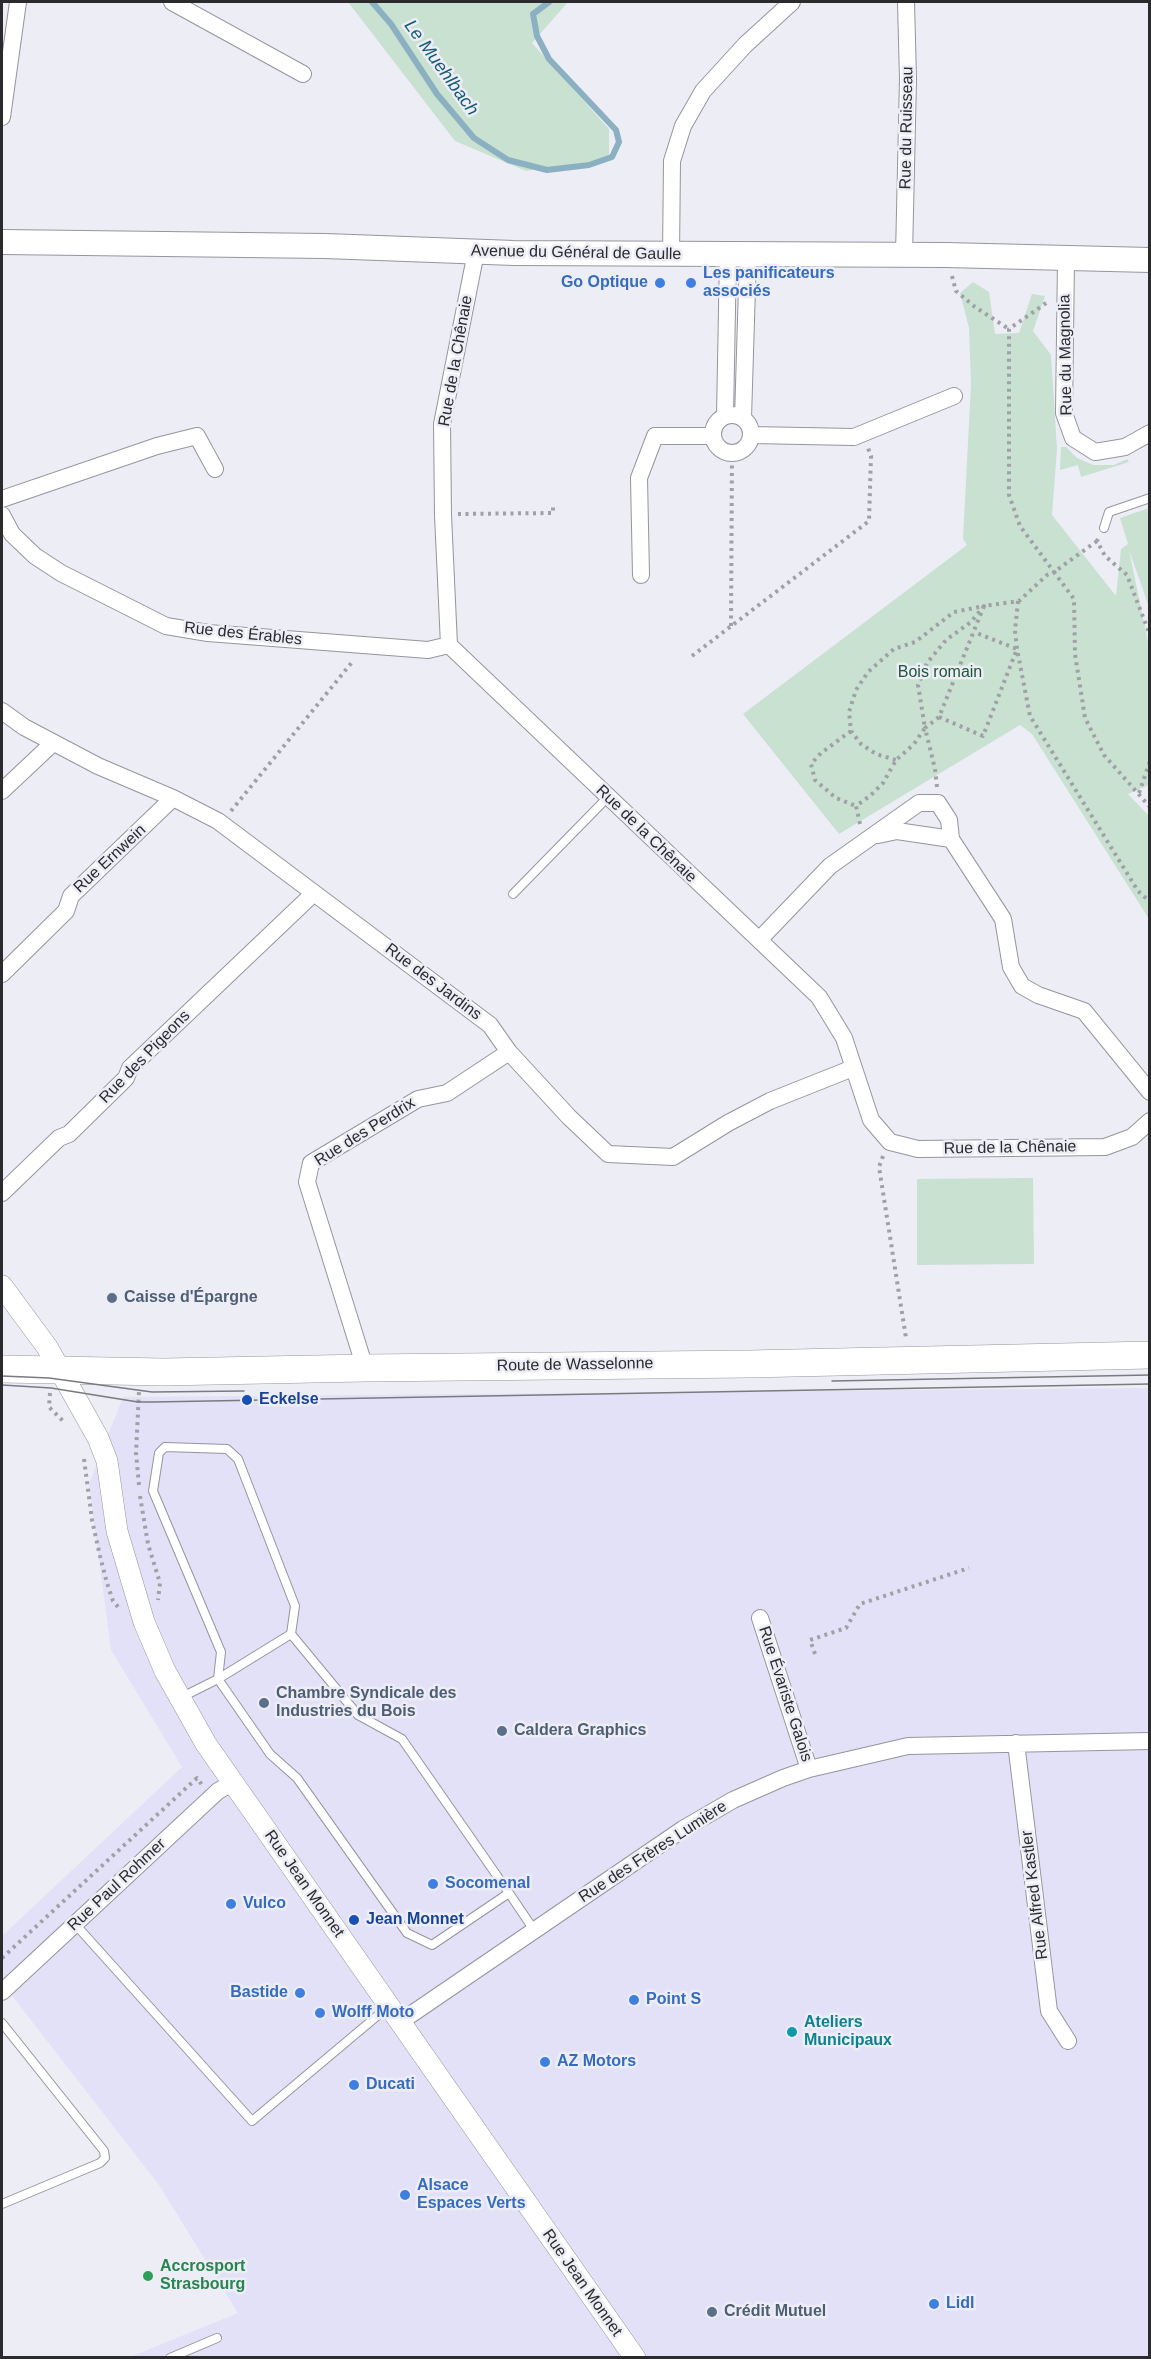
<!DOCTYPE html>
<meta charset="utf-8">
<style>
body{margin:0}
#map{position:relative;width:1151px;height:2359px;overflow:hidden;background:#ededf6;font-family:Helvetica,sans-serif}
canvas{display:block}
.frame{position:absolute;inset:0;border:3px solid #2b2b2e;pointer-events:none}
</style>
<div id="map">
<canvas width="1151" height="2359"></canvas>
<div class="frame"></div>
</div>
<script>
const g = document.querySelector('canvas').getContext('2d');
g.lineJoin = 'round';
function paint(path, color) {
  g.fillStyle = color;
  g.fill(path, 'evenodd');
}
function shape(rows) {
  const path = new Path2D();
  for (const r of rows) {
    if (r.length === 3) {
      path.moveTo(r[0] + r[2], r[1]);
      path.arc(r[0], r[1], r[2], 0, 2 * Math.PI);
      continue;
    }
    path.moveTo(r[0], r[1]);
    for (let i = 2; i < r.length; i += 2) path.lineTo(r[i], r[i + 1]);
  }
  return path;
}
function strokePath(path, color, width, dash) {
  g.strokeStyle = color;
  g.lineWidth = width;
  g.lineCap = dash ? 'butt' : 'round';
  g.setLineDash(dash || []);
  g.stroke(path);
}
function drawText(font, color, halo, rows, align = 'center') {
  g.font = font + ' Helvetica,sans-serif';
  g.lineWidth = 5;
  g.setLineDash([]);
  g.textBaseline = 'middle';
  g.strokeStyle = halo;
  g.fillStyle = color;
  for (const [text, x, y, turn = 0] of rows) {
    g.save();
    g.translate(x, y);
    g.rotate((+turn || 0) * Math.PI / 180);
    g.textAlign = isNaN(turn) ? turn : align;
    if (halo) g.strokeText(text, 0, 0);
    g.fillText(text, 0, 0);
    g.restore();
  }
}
paint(shape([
 [1149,1388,1149,2357,130,2357,238,2313,159,2185,2,1983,2,1936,182,1767,111,1650,89,1484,123,1397]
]), '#e3e1f7');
paint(shape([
 [348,2,568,2,532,43,609,129,609,159,526,171,455,141],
 [973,282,989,292,995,334,1019,333,1032,294,1045,296,1033,331,1051,355,1057,449,1052,515,1116,596,1121,549,1128,544,1120,518,1149,508,1149,607,1129,550,1149,647,1149,785,1128,794,1149,816,1149,919,1032,734,1020,725,839,834,743,714,967,545,963,539,971,384,969,328,960,293],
 [1061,447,1066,447,1077,458,1093,465,1114,465,1127,459,1129,462,1081,477,1078,465,1060,470],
 [1033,1178,1034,1264,917,1265,917,1179]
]), '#c8e1d0');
strokePath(shape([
 [372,2,391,24,437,94,474,138,508,160,547,170,589,165,612,157,619,142,616,130,549,59,537,36,533,14,549,2]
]), '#8bb0c1', 6);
const service = shape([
 [1104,528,1109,512,1150,498],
 [513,894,608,797],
 [180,1698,218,1679,221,1652,153,1491,159,1453,165,1447,227,1449,238,1459,295,1606,291,1634],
 [509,1893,432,1945,407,1933,297,1778,270,1754,218,1679,291,1634,358,1715,402,1739,509,1893,534,1930],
 [75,1924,252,2121,389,2006],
 [2,2023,104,2151,105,2158,100,2163,2,2204],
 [170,2358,217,2338]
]);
const minor = shape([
 [172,2,303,74],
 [2,117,18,2],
 [476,252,442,424,443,515,449,645,819,997,844,1038,871,1120,890,1142,918,1149,1105,1147,1132,1137,1150,1121],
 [671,255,672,161,683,126,703,91,745,45,792,2],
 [904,255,908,79,906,2],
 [1066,259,1064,413,1073,438,1095,452,1125,447,1150,433],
 [732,434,19],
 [725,416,728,255],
 [743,418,748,255],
 [751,435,854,437,954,396],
 [2,499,157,446,197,436,215,469],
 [2,515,12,534,35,556,61,573,166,626,208,633,428,650,449,645],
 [641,575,639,478,655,436,712,436],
 [2,711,24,727,98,766,173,798,218,821,490,1025,509,1052,569,1117,608,1154,673,1157,728,1123,770,1101,853,1068],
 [2,791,53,743],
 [878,835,897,831,951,839],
 [759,940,830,866,919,803,938,803,949,820,951,839,1003,919,1011,967,1022,986,1038,995,1084,1011,1150,1092],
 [2,974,66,911,71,896,173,798],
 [2,1193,59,1138,69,1134,126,1078,130,1068,314,893],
 [365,1368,307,1182,311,1163,418,1099,447,1093,509,1052],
 [760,1618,809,1769],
 [1016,1743,1049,2011,1068,2041],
 [2,1992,218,1791,234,1782],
 [400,2022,683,1829,733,1800,783,1778,809,1769,908,1746,1150,1741]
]);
const tertiary = shape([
 [2,1286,47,1347,98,1438,107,1461,117,1531,144,1622,165,1671,206,1744,635,2358]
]);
const secondary = shape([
 [2,242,325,246,514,253,946,255,1150,260]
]);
const primary = shape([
 [2,1369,164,1372,365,1368,749,1364,1150,1355]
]);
strokePath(service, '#95959d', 10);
strokePath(minor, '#95959d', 18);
strokePath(tertiary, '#95959d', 22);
strokePath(secondary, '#95959d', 26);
strokePath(primary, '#95959d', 28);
strokePath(shape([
 [952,276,956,291,975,307,1009,329],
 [458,514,553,513,553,507],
 [1098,539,1097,541,1105,556,1127,575,1150,635],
 [1097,541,1054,572,1074,599,1075,654,1085,718,1104,755,1150,807],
 [1018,601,1015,631,1017,649,1030,716,1138,891,1150,902],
 [731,626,732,453],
 [692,656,869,521,871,456,868,448],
 [939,717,983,736,1017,649,974,632],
 [851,731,821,753,811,764,815,780,836,798,856,806],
 [937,787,935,769,925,728,939,717,984,606,1019,601,1047,575,1054,572,1020,526,1009,495,1009,329,1049,301],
 [1139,793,1150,761],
 [231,811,353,661],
 [860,824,856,806,871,795,883,783,896,760,914,744,925,728,918,685,927,663,946,640,971,622,984,606,954,612,915,642,894,649,868,672,856,690,849,712,851,731,861,744,876,754,896,760],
 [883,1156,879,1167,906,1338],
 [50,1393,49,1407,65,1423],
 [84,1459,92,1520,100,1556,107,1583,113,1601,119,1608],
 [139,1485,136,1453,139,1391],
 [140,1496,148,1544,160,1583,158,1600],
 [815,1654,810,1640,846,1628,860,1604,969,1568],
 [2,1958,197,1778,202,1785]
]), '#a0a0a6', 4, [3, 4.5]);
strokePath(service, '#fff', 8);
strokePath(minor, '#fff', 16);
strokePath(tertiary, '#fff', 21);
strokePath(secondary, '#fff', 24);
strokePath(primary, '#fff', 27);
strokePath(shape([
 [2,1376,49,1378,152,1392,244,1391],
 [832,1381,1150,1375],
 [2,1385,51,1388,138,1402,153,1402,1150,1384]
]), '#7a7a7f', 1.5);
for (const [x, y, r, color] of [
 [660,283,6,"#3f7fe0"],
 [691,283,6,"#3f7fe0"],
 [112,1298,6,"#5c6f8a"],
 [247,1400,6,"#1a4fb4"],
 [264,1703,6,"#5c6f8a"],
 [502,1731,6,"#5c6f8a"],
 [433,1884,6,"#3f7fe0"],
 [231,1904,6,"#3f7fe0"],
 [354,1920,6,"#1a4fb4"],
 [300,1993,6,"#3f7fe0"],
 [634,2000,6,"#3f7fe0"],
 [320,2013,6,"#3f7fe0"],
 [792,2032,6,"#0f9aa8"],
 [545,2062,6,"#3f7fe0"],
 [354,2085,6,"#3f7fe0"],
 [405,2195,6,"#3f7fe0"],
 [148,2276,6,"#2e9e5b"],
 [934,2304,6,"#3f7fe0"],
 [712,2312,6,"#5c6f8a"]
]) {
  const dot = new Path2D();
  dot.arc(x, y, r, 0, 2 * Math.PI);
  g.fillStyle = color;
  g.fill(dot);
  strokePath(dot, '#ededf6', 2);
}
drawText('16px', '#2b2b2e', '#ededf6', [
 ["Rue du Ruisseau",907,128,-89],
 ["Avenue du Général de Gaulle",576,253,1],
 ["Rue du Magnolia",1066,355,-91],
 ["Rue de la Chênaie",456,361,-80],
 ["Rue des Érables",243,634,6],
 ["Rue de la Chênaie",646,834,44],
 ["Rue Ernwein",110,859,-43],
 ["Rue des Jardins",433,982,37],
 ["Rue des Pigeons",145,1057,-46],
 ["Rue des Perdrix",365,1132,-32],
 ["Rue de la Chênaie",1010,1148,-1],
 ["Route de Wasselonne",575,1365,-1],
 ["Rue Évariste Galois",785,1694,72],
 ["Rue des Frères Lumière",653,1852,-33],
 ["Rue Jean Monnet",304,1884,55],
 ["Rue Paul Rohmer",117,1885,-43],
 ["Rue Alfred Kastler",1035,1895,-97],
 ["Rue Jean Monnet",582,2283,55]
]);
drawText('bold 16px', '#366cbe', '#ededf6', [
 ["Les panificateurs",703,274],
 ["associés",703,292],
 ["Go Optique",648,283,"right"],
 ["Socomenal",445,1884],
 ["Vulco",243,1904],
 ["Bastide",288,1993,"right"],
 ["Point S",646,2000],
 ["Wolff Moto",332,2013],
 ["AZ Motors",557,2062],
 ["Ducati",366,2085],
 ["Alsace",417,2186],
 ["Espaces Verts",417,2204],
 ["Lidl",946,2304]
], 'left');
drawText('16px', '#1e5536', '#ededf6', [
 ["Bois romain",940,673]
]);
drawText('bold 16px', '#4e5e75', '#ededf6', [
 ["Caisse d'Épargne",124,1298],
 ["Chambre Syndicale des",276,1694],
 ["Industries du Bois",276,1712],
 ["Caldera Graphics",514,1731],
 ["Crédit Mutuel",724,2312]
], 'left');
drawText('bold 16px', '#164399', '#ededf6', [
 ["Eckelse",259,1400],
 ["Jean Monnet",366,1920]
], 'left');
drawText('bold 16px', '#0d838f', '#ededf6', [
 ["Ateliers",804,2023],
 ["Municipaux",804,2041]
], 'left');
drawText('bold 16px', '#27864d', '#ededf6', [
 ["Accrosport",160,2267],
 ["Strasbourg",160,2285]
], 'left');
drawText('italic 18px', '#175c75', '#ededf6', [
 ["Le Muehlbach",441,68,54]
]);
</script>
